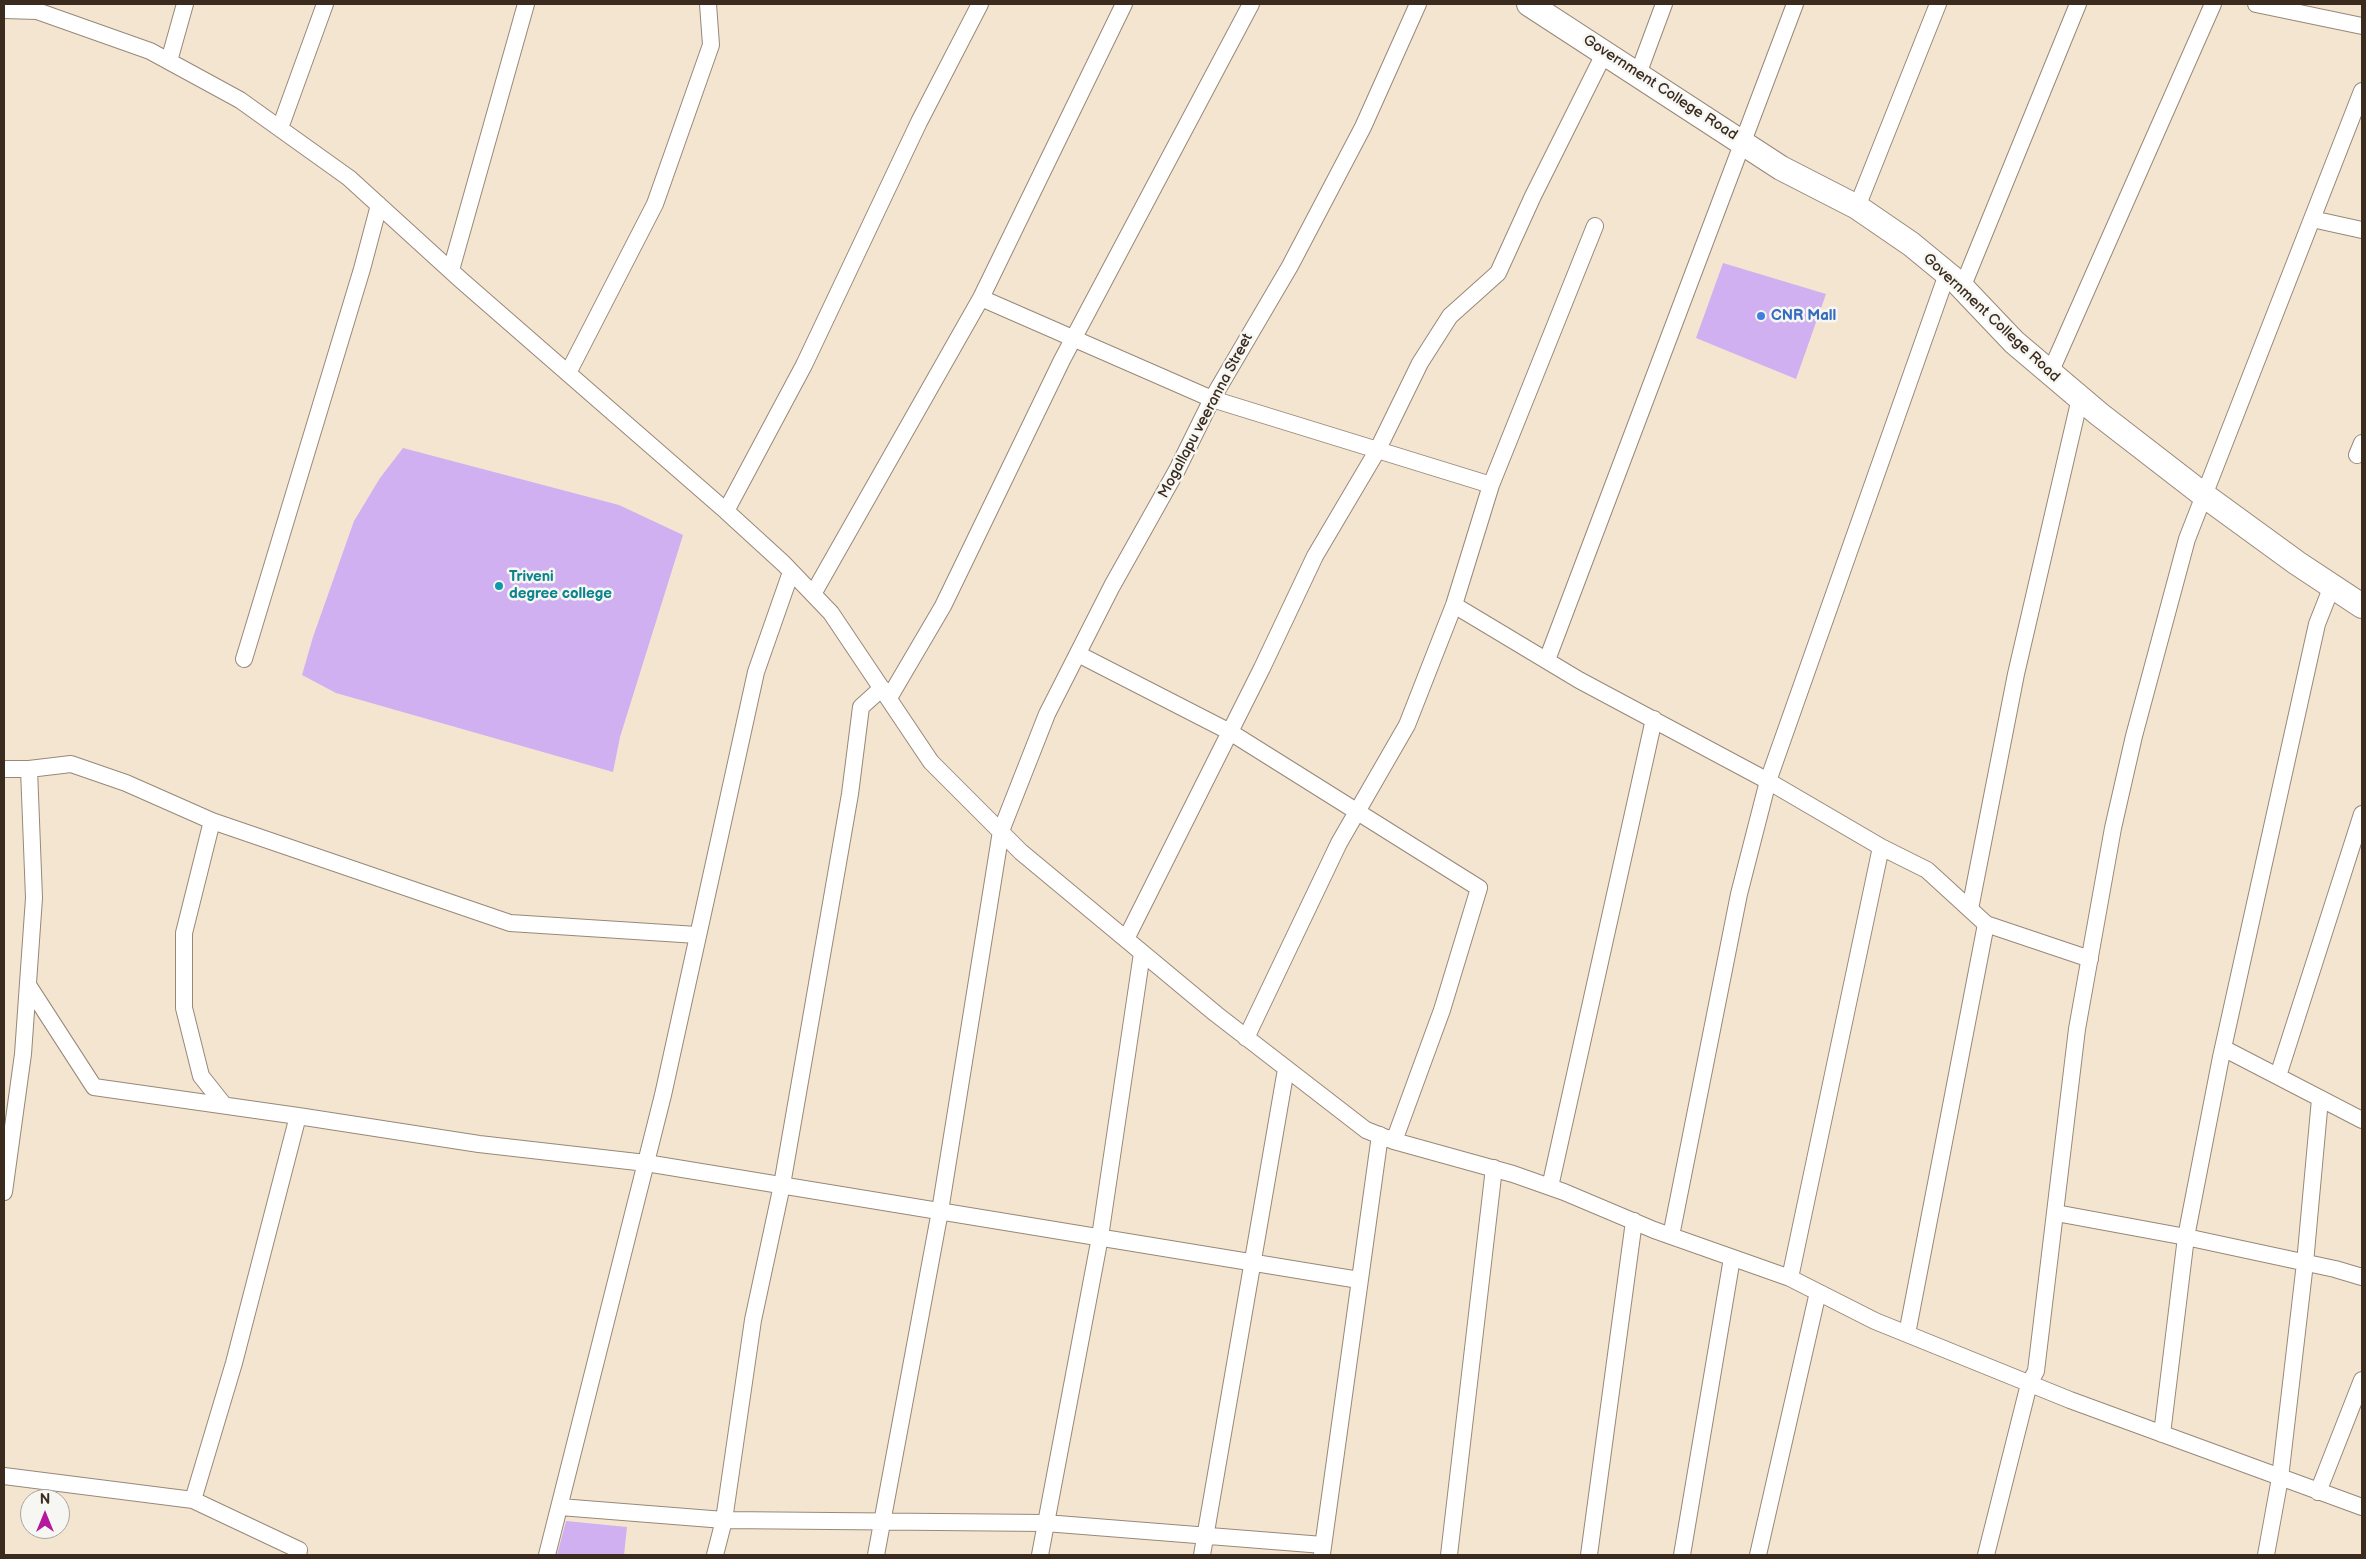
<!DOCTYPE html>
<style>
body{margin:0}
#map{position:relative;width:2366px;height:1559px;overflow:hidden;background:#f4e5d1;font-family:"Balsamiq Sans",sans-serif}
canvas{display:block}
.frame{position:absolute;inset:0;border:5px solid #3b2a1e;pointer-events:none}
.north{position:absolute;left:20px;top:1489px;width:50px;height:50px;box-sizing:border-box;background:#f6f6f2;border:1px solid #aba49d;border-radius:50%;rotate:0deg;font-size:14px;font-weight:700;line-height:20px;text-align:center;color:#3b2a1e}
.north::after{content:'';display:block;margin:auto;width:18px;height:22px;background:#b5179e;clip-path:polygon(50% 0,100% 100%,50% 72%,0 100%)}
</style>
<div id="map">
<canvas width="2366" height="1559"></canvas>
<div class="frame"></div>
<div class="north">N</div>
</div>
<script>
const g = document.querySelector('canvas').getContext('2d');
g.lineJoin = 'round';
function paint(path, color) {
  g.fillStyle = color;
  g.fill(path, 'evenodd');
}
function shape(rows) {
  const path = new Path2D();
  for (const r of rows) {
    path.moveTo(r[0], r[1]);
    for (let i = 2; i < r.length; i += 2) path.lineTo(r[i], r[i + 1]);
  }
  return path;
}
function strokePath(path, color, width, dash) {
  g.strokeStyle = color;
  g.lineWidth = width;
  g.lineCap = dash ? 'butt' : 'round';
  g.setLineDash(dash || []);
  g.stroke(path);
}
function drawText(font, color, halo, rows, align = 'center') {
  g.font = font + ' "Balsamiq Sans",sans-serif';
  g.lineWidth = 5;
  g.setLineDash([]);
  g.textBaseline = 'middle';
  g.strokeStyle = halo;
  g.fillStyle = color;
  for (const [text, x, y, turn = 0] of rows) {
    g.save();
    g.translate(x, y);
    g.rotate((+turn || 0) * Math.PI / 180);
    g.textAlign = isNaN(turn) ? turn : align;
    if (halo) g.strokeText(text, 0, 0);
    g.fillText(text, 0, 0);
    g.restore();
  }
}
paint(shape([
 [1723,263,1826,294,1796,379,1696,338],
 [403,448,619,505,683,535,620,737,613,772,336,693,302,675,313,637,354,521,380,478],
 [566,1521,627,1527,624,1555,557,1555]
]), '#d0b0f1');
const minor = shape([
 [2256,4,2362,26],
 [4,10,37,11,150,51,240,100,349,178,461,280,726,511,784,564,831,613,931,762,1021,852,1216,1014,1366,1130,1394,1141,1513,1174,1564,1192,1654,1230,1790,1278,1875,1321,2070,1400,2362,1507],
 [169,61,185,4],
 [1638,74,1664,4],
 [280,128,325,4],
 [1857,207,1938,4],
 [2312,219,2362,230],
 [451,270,526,4],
 [1962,288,2078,4],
 [981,298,1212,399,1491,485],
 [568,373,655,204,711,45,708,4],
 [2050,373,2213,4],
 [2357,455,2362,443],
 [726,511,804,365,919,122,980,4],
 [813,594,981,298,1124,4],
 [1454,605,1579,680,1768,781,1881,847,1927,870,1986,924,2090,959],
 [1078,654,1230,732,1479,888,1442,1010,1394,1141],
 [244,659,362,269,379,205],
 [1547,660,1795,4],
 [889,698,943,606,1062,360,1251,4],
 [4,769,29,769,34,898,23,1054,4,1192],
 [29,769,71,764,126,783,212,821,510,923,697,935],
 [212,821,184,933,184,1008,201,1076,224,1105],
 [1970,909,2016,674,2080,398],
 [1126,939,1262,668,1315,556,1377,451,1420,363,1450,316,1498,273,1533,196,1605,52],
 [28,985,94,1087,298,1116],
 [1246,1038,1339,843,1407,725,1454,605,1491,485,1595,226],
 [2223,1048,2362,1120],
 [2278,1076,2362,814],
 [1550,1187,1654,719],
 [2056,1213,2186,1237,2335,1269,2362,1277],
 [1671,1236,1739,894,1768,781,1947,274],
 [1790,1278,1881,847],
 [1907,1334,1986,924],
 [2162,1434,2186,1237,2221,1057,2317,624,2332,586],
 [4,1476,193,1500,299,1550,298,1555],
 [2318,1492,2362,1380],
 [193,1500,234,1363,298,1116,479,1144,646,1163,1359,1280],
 [560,1507,724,1520,1045,1523,1323,1545],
 [1322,1554,1380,1135],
 [547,1555,663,1095,756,672,791,572],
 [715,1555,724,1520,753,1320,782,1185,850,794,861,707,882,688],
 [876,1555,940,1211,1001,831,1047,714,1112,586,1177,470,1212,399,1290,266,1363,127,1418,4],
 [1040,1555,1100,1237,1142,953],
 [1202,1555,1286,1069],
 [1449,1555,1494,1168],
 [1589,1555,1634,1221],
 [1682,1555,1732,1258],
 [1758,1555,1818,1292],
 [1986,1555,2029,1384,2036,1371,2077,1029,2113,828,2134,736,2187,539,2362,91],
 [2266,1555,2280,1478,2305,1263,2320,1099]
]);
const secondary = shape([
 [1529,4,1781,168,1857,207,1911,244,1956,281,2014,342,2099,414,2205,496,2297,563,2362,606]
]);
strokePath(minor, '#988878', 18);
strokePath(secondary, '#988878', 26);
strokePath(minor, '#fff', 16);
strokePath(secondary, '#fff', 24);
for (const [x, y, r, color] of [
 [1761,316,5,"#3f7fe0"],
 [499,586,5,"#0f9aa8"]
]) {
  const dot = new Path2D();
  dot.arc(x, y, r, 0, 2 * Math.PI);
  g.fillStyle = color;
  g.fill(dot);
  strokePath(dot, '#f6f6f2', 2);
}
drawText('15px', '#3b2a1e', '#f6f6f2', [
 ["Government College Road",1660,88,33],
 ["Government College Road",1991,318,43],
 ["Mogallapu veeranna Street",1206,416,-62]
]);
drawText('bold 15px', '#366cbe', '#f6f6f2', [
 ["CNR Mall",1771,316]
], 'left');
drawText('bold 15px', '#0d838f', '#f6f6f2', [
 ["Triveni",509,577],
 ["degree college",509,594]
], 'left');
</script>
